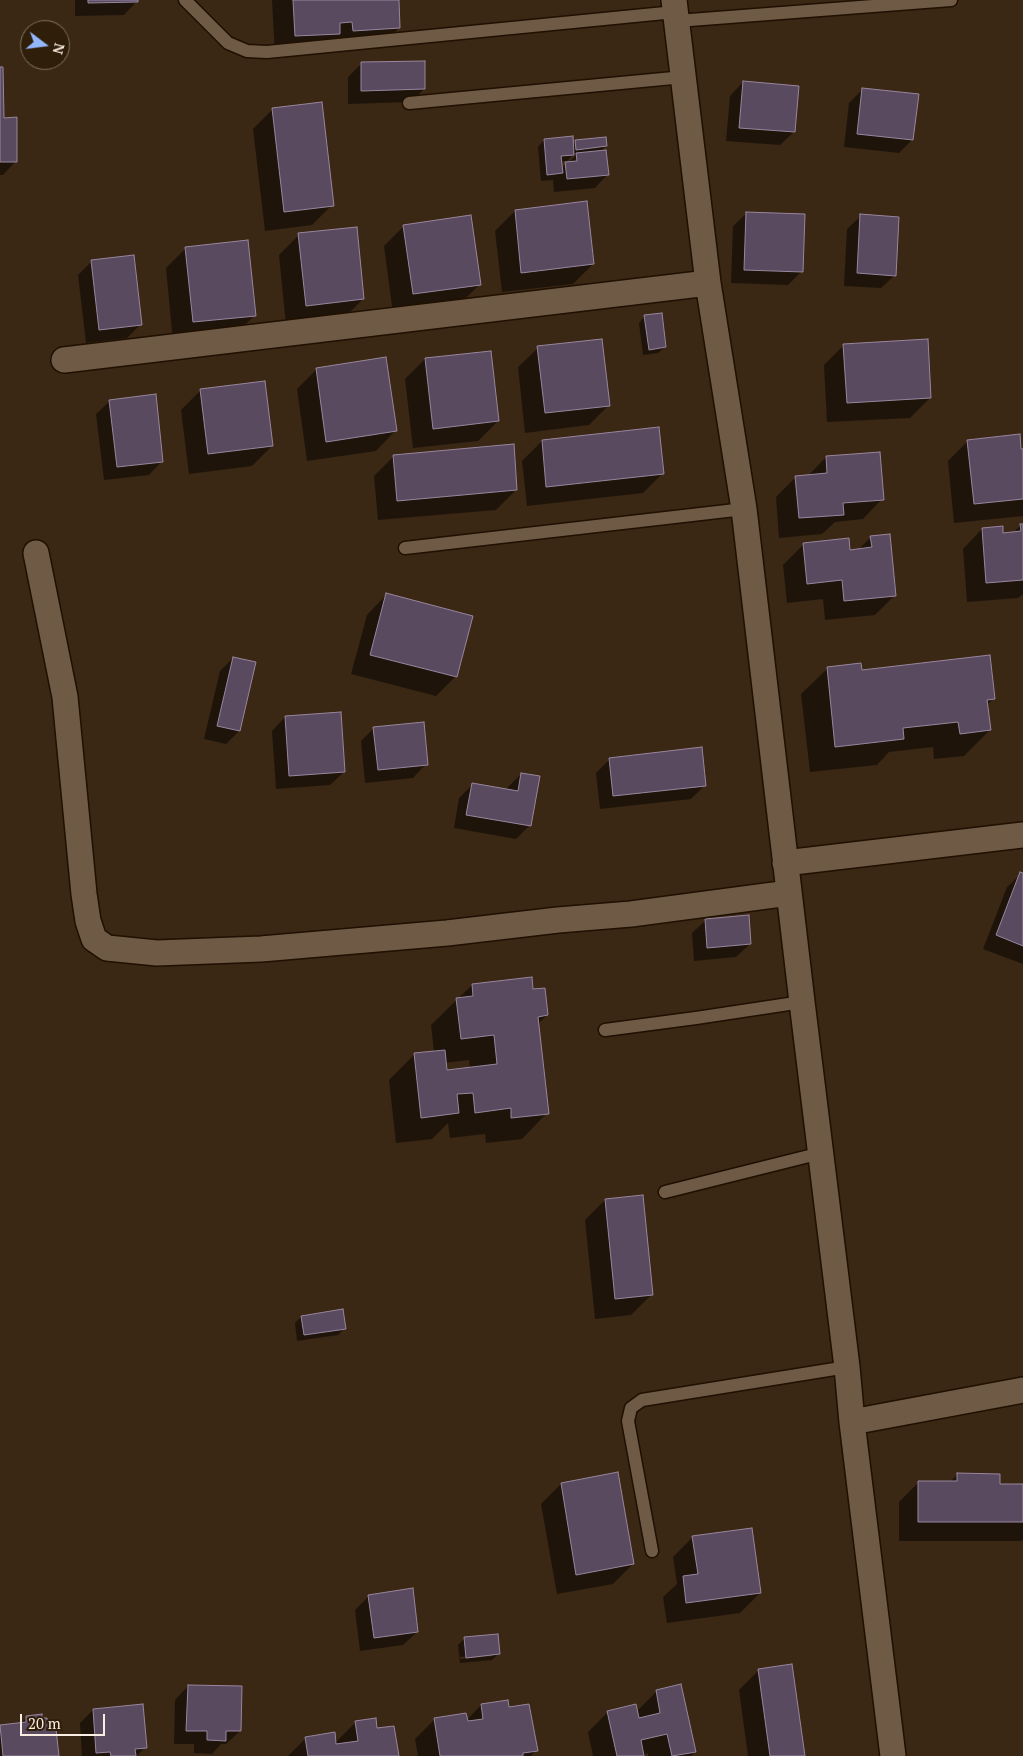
<!DOCTYPE html>
<style>
body{margin:0}
#map{position:relative;width:1023px;height:1756px;overflow:hidden;background:#3a2714;font-family:"PT Serif",serif}
canvas{display:block}
.north{position:absolute;left:20px;top:20px;width:50px;height:50px;box-sizing:border-box;background:#2f1e0a;border:1px solid #807160;border-radius:50%;rotate:105deg;font-size:14px;font-weight:700;line-height:20px;text-align:center;color:#faeee2}
.north::after{content:'';display:block;margin:auto;width:18px;height:22px;background:#93b7fd;clip-path:polygon(50% 0,100% 100%,50% 72%,0 100%)}
.scale{position:absolute;left:20px;top:1714px;width:85px;height:22px;box-sizing:border-box;border:2px solid #faeee2;border-top:0;padding-left:6px;font-size:15px;line-height:18px;white-space:nowrap;color:#faeee2;-webkit-text-stroke:4px #2f1e0a;paint-order:stroke}
</style>
<div id="map">
<canvas width="1023" height="1756"></canvas>
<div class="north">N</div>
<div class="scale">20 m</div>
</div>
<script>
const g = document.querySelector('canvas').getContext('2d');
g.lineJoin = 'round';
function paint(path, color) {
  g.fillStyle = color;
  g.fill(path, 'evenodd');
}
function shape(rows) {
  const path = new Path2D();
  for (const r of rows) {
    path.moveTo(r[0], r[1]);
    for (let i = 2; i < r.length; i += 2) path.lineTo(r[i], r[i + 1]);
  }
  return path;
}
function strokePath(path, color, width, dash) {
  g.strokeStyle = color;
  g.lineWidth = width;
  g.lineCap = dash ? 'butt' : 'round';
  g.setLineDash(dash || []);
  g.stroke(path);
}
paint(shape([
 [75,0,137,0,137,1,124,15,75,16],
 [272,0,398,0,399,28,379,47,275,56],
 [361,64,424,89,411,102,348,104,348,77],
 [0,68,3,119,16,161,3,175,0,175],
 [743,82,794,132,780,145,726,141,730,96],
 [863,89,912,140,899,153,844,147,849,103],
 [273,109,332,205,312,225,265,231,253,129],
 [544,140,572,145,576,141,606,146,600,152,608,174,595,188,554,192,553,180,541,181,538,147],
 [576,155,568,163,561,168,561,161,567,161,572,156],
 [515,211,593,264,573,284,502,292,495,231],
 [747,213,801,272,788,285,731,283,733,226],
 [861,216,895,275,881,288,844,286,847,229],
 [404,226,480,284,460,304,393,314,384,246],
 [299,235,363,299,343,319,286,325,279,255],
 [186,248,255,315,235,335,173,342,166,268],
 [92,261,140,325,127,338,86,343,78,275],
 [645,316,665,347,658,353,643,355,639,323],
 [844,345,930,398,910,418,827,422,824,365],
 [538,348,609,405,589,425,525,433,518,367],
 [425,359,498,421,478,441,413,448,405,379],
 [317,369,395,431,376,451,307,461,297,389],
 [201,390,272,446,252,466,189,474,181,410],
 [110,401,162,461,149,475,104,480,96,414],
 [542,441,663,473,643,493,527,506,522,461],
 [968,441,1023,451,1023,516,954,523,948,461],
 [394,456,516,490,496,510,378,520,374,476],
 [826,457,882,499,863,519,835,522,822,534,779,538,776,497,796,477,808,476],
 [1021,525,1023,525,1023,594,1018,598,967,602,963,549,982,529,1002,534,1013,533],
 [871,537,895,595,875,615,825,620,823,599,787,603,783,565,803,545,849,551,858,550],
 [386,595,456,676,436,696,351,674,367,615],
 [233,658,239,731,226,744,204,739,220,671],
 [827,669,861,671,993,699,987,705,990,730,964,756,934,759,933,747,889,752,877,765,810,772,801,694],
 [285,717,344,772,330,785,276,789,272,731],
 [374,728,426,764,413,778,365,783,361,741],
 [610,759,705,785,691,799,600,809,596,773],
 [521,774,530,825,516,839,454,828,459,798,472,785,507,790,508,787],
 [1021,874,1023,875,1023,964,983,949,1007,887],
 [706,920,750,944,736,957,694,961,692,933],
 [472,985,532,990,547,1015,538,1024,547,1113,522,1139,486,1143,485,1134,450,1138,448,1123,432,1139,396,1143,389,1080,415,1054,434,1052,431,1025],
 [469,1060,470,1069,446,1072,445,1063],
 [605,1200,651,1295,631,1315,595,1319,585,1220],
 [301,1317,344,1329,338,1335,297,1341,295,1323],
 [957,1475,999,1485,1023,1485,1023,1539,1021,1541,899,1541,899,1502,919,1482,950,1482],
 [561,1484,633,1564,613,1584,557,1594,541,1504],
 [693,1537,760,1593,740,1613,667,1623,663,1597,677,1584,673,1557],
 [369,1596,417,1632,403,1645,360,1651,355,1610],
 [465,1638,498,1654,492,1660,460,1663,458,1645],
 [493,1654,493,1656,459,1659,459,1657],
 [759,1670,803,1756,748,1756,739,1690],
 [188,1686,240,1731,226,1744,221,1744,212,1754,194,1753,194,1744,174,1744,175,1700],
 [656,1692,695,1752,691,1756,648,1756,648,1753,643,1755,643,1756,593,1756,588,1732,608,1712,636,1712],
 [481,1705,507,1708,536,1750,531,1756,418,1756,415,1739,435,1719,466,1721],
 [93,1710,145,1747,137,1756,82,1756,80,1723],
 [27,1717,47,1731,58,1756,0,1756,0,1727,20,1724],
 [356,1722,376,1729,397,1756,288,1756,306,1738,335,1743]
]), '#0007');
const building = shape([
 [88,0,138,0,138,2,88,3,88,0],
 [293,0,399,0,400,28,353,31,352,22,340,23,340,34,295,36,293,0],
 [425,61,425,89,361,91,361,62,425,61],
 [0,67,3,67,4,118,17,117,17,162,0,162,0,67],
 [743,81,799,86,795,132,739,128,743,81],
 [862,88,919,94,913,140,857,134,862,88],
 [322,102,334,206,284,212,272,108,322,102],
 [573,136,574,155,561,156,563,173,547,175,544,139,573,136],
 [606,137,607,146,576,150,575,140,606,137],
 [606,150,609,175,567,179,565,162,577,161,576,153,606,150],
 [587,201,594,264,521,273,515,210,587,201],
 [746,212,805,214,803,272,744,270,746,212],
 [860,214,899,217,896,276,857,273,860,214],
 [471,215,481,285,413,294,403,225,471,215],
 [357,227,364,299,306,306,298,233,357,227],
 [248,240,256,316,193,322,185,247,248,240],
 [134,255,142,325,99,330,91,260,134,255],
 [662,313,666,347,649,350,644,315,662,313],
 [602,339,610,406,545,413,537,346,602,339],
 [928,339,931,398,847,403,843,344,928,339],
 [491,351,499,421,433,429,425,358,491,351],
 [386,357,397,431,326,442,316,368,386,357],
 [265,381,273,446,208,454,200,389,265,381],
 [156,394,163,462,117,467,109,400,156,394],
 [659,427,664,474,546,487,542,440,659,427],
 [1020,434,1021,449,1023,449,1023,499,974,504,967,440,1020,434],
 [514,444,517,490,397,501,393,455,514,444],
 [880,452,884,500,843,503,844,515,799,518,795,476,827,473,826,456,880,452],
 [1020,524,1023,524,1023,580,986,583,982,528,1003,526,1003,533,1021,531,1020,524],
 [890,534,896,596,844,601,842,580,807,584,803,543,849,538,850,550,872,547,870,536,890,534],
 [386,593,473,616,457,677,370,655,386,593],
 [990,655,995,699,987,700,991,730,960,734,958,722,903,728,904,739,835,747,827,667,861,663,862,670,990,655],
 [233,657,256,662,240,731,217,726,233,657],
 [341,712,345,772,289,776,285,716,341,712],
 [424,722,428,765,378,770,373,727,424,722],
 [702,747,706,786,613,796,609,758,702,747],
 [521,773,540,776,531,826,466,815,472,783,518,791,521,773],
 [1020,872,1023,873,1023,946,996,935,1020,872],
 [749,915,751,944,707,948,705,919,749,915],
 [532,977,533,989,545,988,548,1015,538,1017,549,1114,511,1118,511,1108,475,1113,473,1093,457,1094,459,1113,421,1118,414,1053,445,1050,447,1070,497,1064,494,1035,461,1039,456,998,473,996,472,984,532,977],
 [643,1195,653,1295,615,1299,605,1199,643,1195],
 [343,1309,346,1329,304,1335,301,1316,343,1309],
 [618,1472,634,1564,576,1575,561,1483,618,1472],
 [957,1473,1000,1474,1000,1484,1023,1484,1023,1522,918,1522,918,1481,957,1481,957,1473],
 [752,1528,761,1593,686,1603,683,1576,698,1574,692,1536,752,1528],
 [413,1588,418,1632,374,1638,368,1595,413,1588],
 [498,1634,500,1654,466,1658,464,1637,498,1634],
 [792,1664,805,1756,770,1756,758,1669,792,1664],
 [681,1684,696,1752,672,1756,667,1734,641,1740,644,1756,617,1756,607,1711,636,1704,639,1718,660,1713,656,1690,681,1684],
 [188,1685,242,1686,241,1731,226,1731,226,1741,207,1740,207,1731,186,1731,188,1685],
 [508,1700,509,1707,529,1704,538,1751,523,1753,523,1756,440,1756,434,1718,466,1713,468,1721,483,1719,481,1704,508,1700],
 [143,1704,147,1748,135,1749,136,1756,111,1756,110,1752,96,1753,93,1709,143,1704],
 [42,1714,42,1718,47,1718,48,1730,56,1729,59,1756,3,1756,0,1725,26,1722,26,1716,42,1714],
 [376,1718,377,1728,394,1726,399,1756,308,1756,305,1737,335,1732,336,1744,358,1741,355,1721,376,1718]
]);
paint(building, '#5a4a60');
strokePath(building, '#98869e', 1);
const service = shape([
 [185,0,228,43,247,51,267,52,675,12],
 [677,21,951,0],
 [409,103,684,77],
 [405,548,744,509],
 [605,1030,696,1018,802,1002],
 [665,1192,821,1153],
 [652,1551,628,1421,631,1408,642,1400,847,1367]
]);
const minor = shape([
 [674,0,708,283,744,509,802,1002,847,1367,852,1422,893,1756],
 [64,360,708,283],
 [36,553,65,697,84,894,88,921,94,939,107,948,157,953,261,949,447,933,558,920,631,914,789,893],
 [785,863,1023,835],
 [852,1422,1023,1390]
]);
strokePath(service, '#201000', 15);
strokePath(minor, '#201000', 28);
strokePath(service, '#6f5a46', 12);
strokePath(minor, '#6f5a46', 25);
</script>
